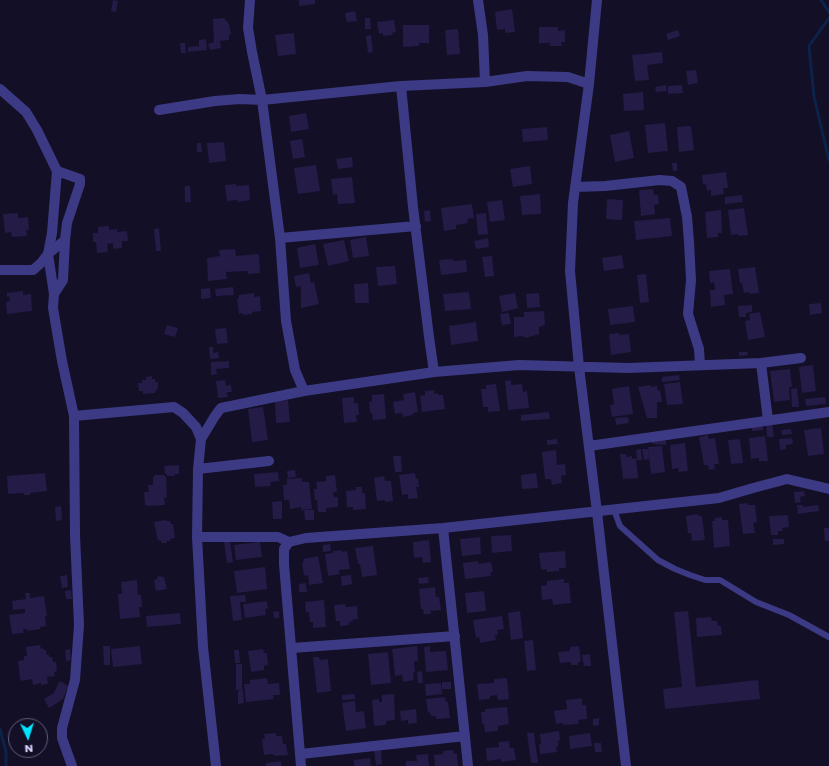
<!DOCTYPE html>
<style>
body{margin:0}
#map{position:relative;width:829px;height:766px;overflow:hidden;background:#130f26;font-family:Poppins,sans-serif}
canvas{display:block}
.north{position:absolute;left:8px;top:718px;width:40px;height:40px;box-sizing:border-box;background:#130f26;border:1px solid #625e7d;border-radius:50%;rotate:176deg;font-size:11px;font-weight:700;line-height:16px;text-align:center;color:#d9d4ff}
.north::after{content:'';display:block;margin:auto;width:14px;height:18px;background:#00e5ff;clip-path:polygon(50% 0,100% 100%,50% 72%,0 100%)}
</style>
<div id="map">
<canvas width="829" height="766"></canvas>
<div class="north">N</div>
</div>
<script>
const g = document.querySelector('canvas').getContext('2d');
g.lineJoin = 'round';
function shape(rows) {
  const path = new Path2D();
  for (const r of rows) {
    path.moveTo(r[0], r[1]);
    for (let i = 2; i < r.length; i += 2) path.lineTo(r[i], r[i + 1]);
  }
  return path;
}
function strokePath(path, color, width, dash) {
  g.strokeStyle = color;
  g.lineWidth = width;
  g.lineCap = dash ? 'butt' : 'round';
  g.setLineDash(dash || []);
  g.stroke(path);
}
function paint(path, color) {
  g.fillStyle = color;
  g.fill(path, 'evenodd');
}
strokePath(shape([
 [821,0,829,12],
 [829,18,809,46,814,97,829,160],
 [0,729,6,752,6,766]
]), '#0c2248', 3);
paint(shape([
 [113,0,118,1,116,12,111,11],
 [299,0,315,0,315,4,299,6],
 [512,9,515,32,505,33,505,29,497,30,495,12],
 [355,11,357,21,347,22,345,13],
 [224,18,229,24,231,34,229,35,229,40,220,41,221,48,210,50,208,44,214,42,213,19],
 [365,18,370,18,371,29,365,29],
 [394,20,396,32,392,33,393,35,383,36,383,33,379,34,377,22],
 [403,25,429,25,429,43,419,43,419,46,403,47],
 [539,27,558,27,558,31,565,30,565,42,561,42,562,46,550,46,550,43,539,43],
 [458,29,460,54,447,55,445,30],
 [678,30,680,36,668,40,666,34],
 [294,33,296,54,278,56,275,35],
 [371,35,373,52,368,53,366,36],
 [206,39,207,50,188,52,188,47,199,46,199,40],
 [180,43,185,43,186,53,181,53],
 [662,52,663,63,647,65,649,80,635,81,632,55],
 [696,70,698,83,688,85,686,71],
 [666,85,667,91,656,92,655,87],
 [682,85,683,93,668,94,668,86],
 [643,92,644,110,624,111,623,94],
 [306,113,309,129,291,132,289,116],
 [665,123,668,151,648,153,645,125],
 [691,126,694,150,679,152,677,127],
 [547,127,548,140,523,142,522,129],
 [629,131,634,158,615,162,610,135],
 [302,139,305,157,293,159,290,141],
 [224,142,226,161,209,163,207,143],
 [197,143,201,143,202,152,197,152],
 [352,157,353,167,338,169,336,159],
 [672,163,677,163,677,171,673,171],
 [316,165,320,191,298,194,294,168],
 [530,166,532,184,513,187,510,169],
 [726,172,728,188,723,188,724,194,711,196,711,190,707,191,706,184,703,185,702,175],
 [352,177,355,203,338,204,337,194,333,195,331,179],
 [236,184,236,186,249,185,250,200,238,202,237,200,227,201,225,185],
 [185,186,190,186,191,202,185,202],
 [653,189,654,195,658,195,659,204,654,205,655,214,641,216,639,190],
 [540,194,541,214,522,215,520,196],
 [742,195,743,202,725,204,725,197],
 [607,199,623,200,622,220,606,219],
 [502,200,505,220,490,222,487,202],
 [472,204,474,218,467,219,468,223,456,225,456,229,444,231,441,208],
 [744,208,748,235,738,236,738,234,731,235,728,210],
 [430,210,431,221,425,222,424,211],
 [721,210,722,233,718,233,718,237,707,238,705,212],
 [18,213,18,218,28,217,29,230,26,230,27,236,12,237,11,232,5,233,3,214],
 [486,213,488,234,478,235,476,214],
 [670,218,672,236,636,240,634,221],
 [109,226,109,230,117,229,117,232,127,231,128,241,122,241,122,248,113,249,113,243,107,244,108,252,97,253,96,242,93,242,93,233,98,233,98,227],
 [159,228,161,251,156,251,154,229],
 [366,237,369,256,353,258,350,240],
 [488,238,489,247,476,249,474,241],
 [344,240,349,261,328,266,323,244],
 [315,244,319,265,300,268,297,248],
 [235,249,236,256,259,254,260,273,248,274,248,271,226,272,227,279,208,281,207,258,220,256,219,250],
 [622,255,624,268,604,271,602,258],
 [492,256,494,276,485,277,482,257],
 [453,259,453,261,466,260,467,272,441,275,439,260],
 [395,266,397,284,378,286,376,267],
 [755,267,759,293,749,294,749,292,744,293,742,283,740,283,738,269],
 [730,269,733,294,724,295,725,305,711,307,710,290,715,290,714,282,710,283,709,271],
 [309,273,311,283,314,282,319,304,301,308,301,286,296,287,294,276],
 [646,274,649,302,640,303,637,275],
 [368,283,369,303,355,303,354,284],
 [233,287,234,295,216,296,215,289],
 [210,288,211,298,201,299,201,289],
 [23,291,23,295,31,294,32,311,7,314,6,302,10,301,9,296,7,297,7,293],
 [469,292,471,309,445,311,443,294],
 [254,293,254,297,260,296,261,311,252,312,252,314,243,315,243,313,239,314,237,299,239,298,239,295],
 [515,293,518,308,502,312,499,296],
 [539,293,540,307,527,308,526,294],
 [821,303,822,313,810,315,809,304],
 [752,305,752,312,746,313,746,317,739,317,738,306],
 [633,306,635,322,610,325,608,309],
 [544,311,545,325,539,327,539,334,526,338,522,336,514,337,514,317,524,317,524,312],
 [760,312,765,337,748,340,745,321,750,320,749,314],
 [509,313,511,324,502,325,500,314],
 [476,322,478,341,451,345,449,326],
 [167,325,178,328,175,337,164,334],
 [226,328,228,343,217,344,215,329],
 [619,333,619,335,629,334,631,352,611,355,609,334],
 [209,347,213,347,213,353,218,352,219,358,210,359],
 [739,352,747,352,748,355,739,356],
 [229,361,229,368,216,369,217,374,211,375,211,362],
 [813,365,816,391,802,393,799,367],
 [790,369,792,387,789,387,790,400,774,402,770,371],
 [679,375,680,380,662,382,662,377],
 [152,376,152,379,155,379,155,382,158,382,158,388,157,388,157,391,155,391,155,393,143,394,143,391,139,391,138,383,142,383,142,380,146,380,146,377],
 [225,380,226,386,231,385,232,392,227,392,228,397,218,398,216,381],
 [511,380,511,385,522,384,523,392,527,391,529,408,508,410,505,381],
 [680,382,683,404,667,405,664,384],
 [496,384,500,411,488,412,488,407,483,407,481,389,486,389,486,385],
 [651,385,651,387,657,386,658,391,660,390,662,402,657,402,657,418,647,418,638,387],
 [629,386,633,414,612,417,610,405,614,405,612,389],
 [797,388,799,407,792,407,791,389],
 [434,390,434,394,438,393,438,395,443,395,445,409,422,412,420,396,425,395,425,391],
 [415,392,418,412,413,413,413,415,403,417,402,413,395,414,393,402,404,400,403,394],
 [384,394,386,419,373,420,372,413,370,413,369,402,372,401,372,395],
 [354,397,354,403,358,403,359,415,356,415,357,422,344,423,342,398],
 [825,397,826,404,806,406,805,399],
 [288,400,290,422,276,423,275,401],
 [263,407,268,440,252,442,248,409],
 [549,412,550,419,521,421,521,415],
 [628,417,629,423,616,425,615,418],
 [772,423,774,437,767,437,766,424],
 [763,425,763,430,752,431,752,426],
 [821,428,824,454,808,456,804,430],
 [791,429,792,434,782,435,781,430],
 [708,435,709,439,715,438,719,464,714,464,715,469,709,470,708,465,704,465,699,437],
 [765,436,768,461,759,461,759,458,751,459,749,438],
 [792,438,793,444,786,445,786,449,780,450,779,439],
 [557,439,558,444,547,445,547,440],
 [652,439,666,440,666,445,652,444],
 [740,439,743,463,731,464,728,440],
 [685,443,688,471,679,472,678,468,672,469,670,445],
 [662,446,665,472,651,474,648,447],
 [641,449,642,460,637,460,636,450],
 [642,449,648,449,649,459,644,460],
 [556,450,557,465,565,464,566,475,561,476,562,483,552,485,551,479,545,479,542,452],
 [620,454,626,454,626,457,632,456,632,459,636,458,638,478,623,479],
 [393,456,401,456,402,472,395,472],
 [179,465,179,474,175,474,175,476,167,476,167,474,165,474,164,466],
 [295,470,296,477,288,478,287,471],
 [278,472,279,481,270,482,271,486,255,487,254,474],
 [45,473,47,491,30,493,30,495,24,495,24,493,8,494,7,476],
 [415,473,416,479,418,478,419,487,416,487,418,498,408,499,408,494,402,495,399,475],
 [536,473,538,488,522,489,521,475],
 [155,475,164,475,166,477,167,497,164,498,165,505,148,506,145,505,144,492,149,492,148,485,153,485,153,478],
 [335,475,337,492,333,492,334,497,338,497,338,507,326,508,326,512,318,512,317,500,315,500,314,489,317,489,316,482,326,481,326,476],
 [384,476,385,481,391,481,393,501,385,502,385,500,377,501,374,478],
 [302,478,302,482,309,482,312,509,301,510,301,507,290,509,289,500,284,500,283,485,287,485,287,479],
 [356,487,362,487,362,493,365,493,366,509,353,510,353,507,347,507,346,491,356,490],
 [804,491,805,496,800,497,801,502,795,503,794,492],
 [282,501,282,519,273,519,272,502],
 [747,503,748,505,755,505,757,522,753,523,755,533,743,534,739,504],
 [797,505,803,505,803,507,818,505,819,511,798,514],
 [61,506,62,520,56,521,55,507],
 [304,510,314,510,314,520,305,520],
 [698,514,698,516,702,516,705,540,692,541,691,533,688,533,686,516],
 [788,515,789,527,782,528,783,531,778,531,778,535,771,535,769,516],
 [722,517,722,520,728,520,730,546,714,548,712,521,715,521,715,518],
 [165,520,166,521,170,521,171,524,173,524,175,538,170,539,170,541,166,541,167,543,161,543,161,540,158,541,154,522],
 [824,528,829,528,829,541,825,541],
 [511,535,512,551,492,553,491,536],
 [480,537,481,554,462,556,460,539],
 [773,539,784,539,784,544,773,545],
 [429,540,431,562,423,563,422,557,414,558,413,542],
 [230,541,233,562,227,563,224,542],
 [260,542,262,557,236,560,234,545],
 [330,544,331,551,323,552,323,545],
 [373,546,377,575,362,577,360,564,358,564,355,548],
 [342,550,342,552,347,551,350,569,339,570,340,574,328,576,325,554,333,553,333,551],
 [565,551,566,568,559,568,559,571,547,572,547,569,541,570,539,553],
 [318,556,323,583,309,585,308,575,304,576,302,563,304,563,303,559],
 [478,561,478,564,491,562,493,572,490,572,491,576,465,579,463,563],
 [265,567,267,589,237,593,234,571],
 [67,575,68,587,62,588,60,576],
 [351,575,352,584,342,586,341,576],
 [158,576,164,577,167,589,156,591,154,580,157,579],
 [428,577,429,583,419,584,418,578],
 [564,579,564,583,569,583,571,603,553,605,552,599,542,600,541,586,547,585,547,581],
 [137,580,138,595,141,595,142,607,139,607,140,617,120,619,118,594,122,594,121,582],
 [306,583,307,592,299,592,299,584],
 [435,587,436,597,439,597,441,610,430,611,431,614,424,614,423,609,421,609,419,589],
 [71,590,72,599,66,599,65,591],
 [484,591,486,611,467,613,465,593],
 [25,593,30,593,30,598,44,596,47,616,45,616,46,626,40,627,40,629,27,631,27,629,23,629,24,633,12,634,9,615,25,613,25,609,13,610,12,601,26,599],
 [245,595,246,602,240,602,242,620,233,621,230,596],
 [324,600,326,627,313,628,313,622,310,622,309,612,306,612,305,602],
 [267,601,268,608,265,609,266,615,245,618,243,604],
 [345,604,346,607,357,606,358,619,353,619,353,621,349,622,349,625,340,626,340,621,336,621,334,605],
 [279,611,279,618,274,618,273,612],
 [520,611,523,638,511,640,508,613],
 [688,611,696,687,758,680,760,699,665,709,663,689,682,687,674,612],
 [180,613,181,624,147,627,146,616],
 [502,616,504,629,497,630,498,635,495,635,496,640,480,643,479,637,476,638,473,620],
 [711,617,712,621,717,621,718,626,721,626,722,635,697,637,696,618],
 [533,640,536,670,527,671,524,641],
 [40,645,41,649,43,648,44,650,46,650,47,655,49,655,49,657,52,657,53,662,56,662,57,671,54,672,55,676,47,677,48,684,41,685,41,683,33,685,32,679,22,681,20,679,18,661,24,660,24,656,27,656,26,647],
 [103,646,110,646,110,665,104,665],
 [140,646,142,664,113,667,111,649],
 [417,646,418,661,414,661,415,672,413,673,414,680,403,682,402,675,395,676,392,649],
 [430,646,430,652,446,651,448,670,426,672,424,647],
 [579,646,581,662,578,662,578,665,571,665,571,662,560,663,558,652,570,651,570,647],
 [70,649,71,660,66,661,65,650],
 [263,649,264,653,267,653,268,665,264,666,264,670,251,672,248,651],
 [234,650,239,650,240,663,235,663],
 [388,652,391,683,371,685,368,654],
 [590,654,591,666,584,666,582,655],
 [313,657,319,657,320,660,328,659,331,691,317,693],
 [236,664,242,664,242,690,236,690],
 [422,671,423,683,418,683,417,672],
 [267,678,268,684,279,683,280,695,273,695,274,699,246,702,244,684,250,684,250,680],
 [507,678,509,699,498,700,497,695,490,696,490,699,479,700,477,684,494,683,494,679],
 [59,682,62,682,68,686,63,699,49,708,44,699,54,693],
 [442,682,451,682,451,689,442,689],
 [441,683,442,694,426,696,425,684],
 [243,690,244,703,238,704,238,691],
 [355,694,355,699,342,700,342,695],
 [394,694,395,720,386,721,386,725,374,726,372,700,379,699,379,702,382,702,382,695],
 [445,697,446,702,448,702,450,718,436,719,436,716,431,716,430,712,428,713,426,699],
 [582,698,582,705,586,705,587,719,578,720,579,724,563,725,563,723,556,724,554,711,567,709,566,700],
 [355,701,356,712,364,711,366,728,346,731,342,703],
 [507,707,509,724,498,726,498,731,485,732,484,724,482,724,481,712,485,712,485,709],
 [416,709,417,723,408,724,408,720,401,721,400,711],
 [599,718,599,725,593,726,593,719],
 [559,731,560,740,558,741,558,747,556,747,557,752,540,754,539,744,541,744,540,734],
 [276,733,276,736,282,736,283,744,286,744,288,755,274,756,273,754,264,755,262,739,265,739,264,734],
 [527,733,534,733,538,763,531,763],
 [590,733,592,746,570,749,569,736],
 [509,741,510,748,514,748,516,760,501,762,501,759,487,761,486,748,499,747,499,742],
 [594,743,601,743,602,752,595,752],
 [381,750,382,764,376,765,374,751],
 [453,750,454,754,457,754,458,766,435,766,434,755,443,754,443,751],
 [428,754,429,766,406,766,406,761,417,761,416,755],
 [370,758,371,766,354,766,354,760],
 [281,761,281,766,266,766,266,763]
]), '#241b47');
strokePath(shape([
 [614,510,620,526,658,560,675,569,690,575,705,580,720,580,756,602,789,615,829,637]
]), '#3d3a85', 6);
strokePath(shape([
 [250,0,248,28,252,52,262,100,280,238,286,321,295,370,304,391],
 [478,0,483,35,485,82],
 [597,0,589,84,573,203,570,271,579,367,597,512,626,766],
 [401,86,413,207,429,337,434,372],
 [0,89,26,112,37,130,57,171,80,179,80,184,67,223,65,240,48,254,41,263,33,270,0,270],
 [159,110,215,101,240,99,262,100,401,86,485,82,527,76,568,77,589,84],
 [575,187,605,186,660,180,672,181,681,187,687,217,689,242,691,280,688,314,699,349,700,365],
 [280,238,416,226],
 [65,240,63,280,54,294,53,308,62,361,74,416,75,535,79,625,75,680,62,728,62,738,72,766],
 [54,294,48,254,52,233,57,171],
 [761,363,768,420],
 [74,416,174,407,183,413,196,427,201,439],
 [589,446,829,412],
 [198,469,269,461],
 [443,528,468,766],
 [197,537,278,537,289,542],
 [292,648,455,636],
 [301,754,465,736],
 [216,766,203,647,197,537,198,469,201,439,215,416,221,408,304,391,434,372,519,365,628,368,761,363,801,358],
 [301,766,284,564,284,549,289,542,306,538,443,528,719,498,753,488,787,479,829,489]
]), '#3d3a85', 10);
</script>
